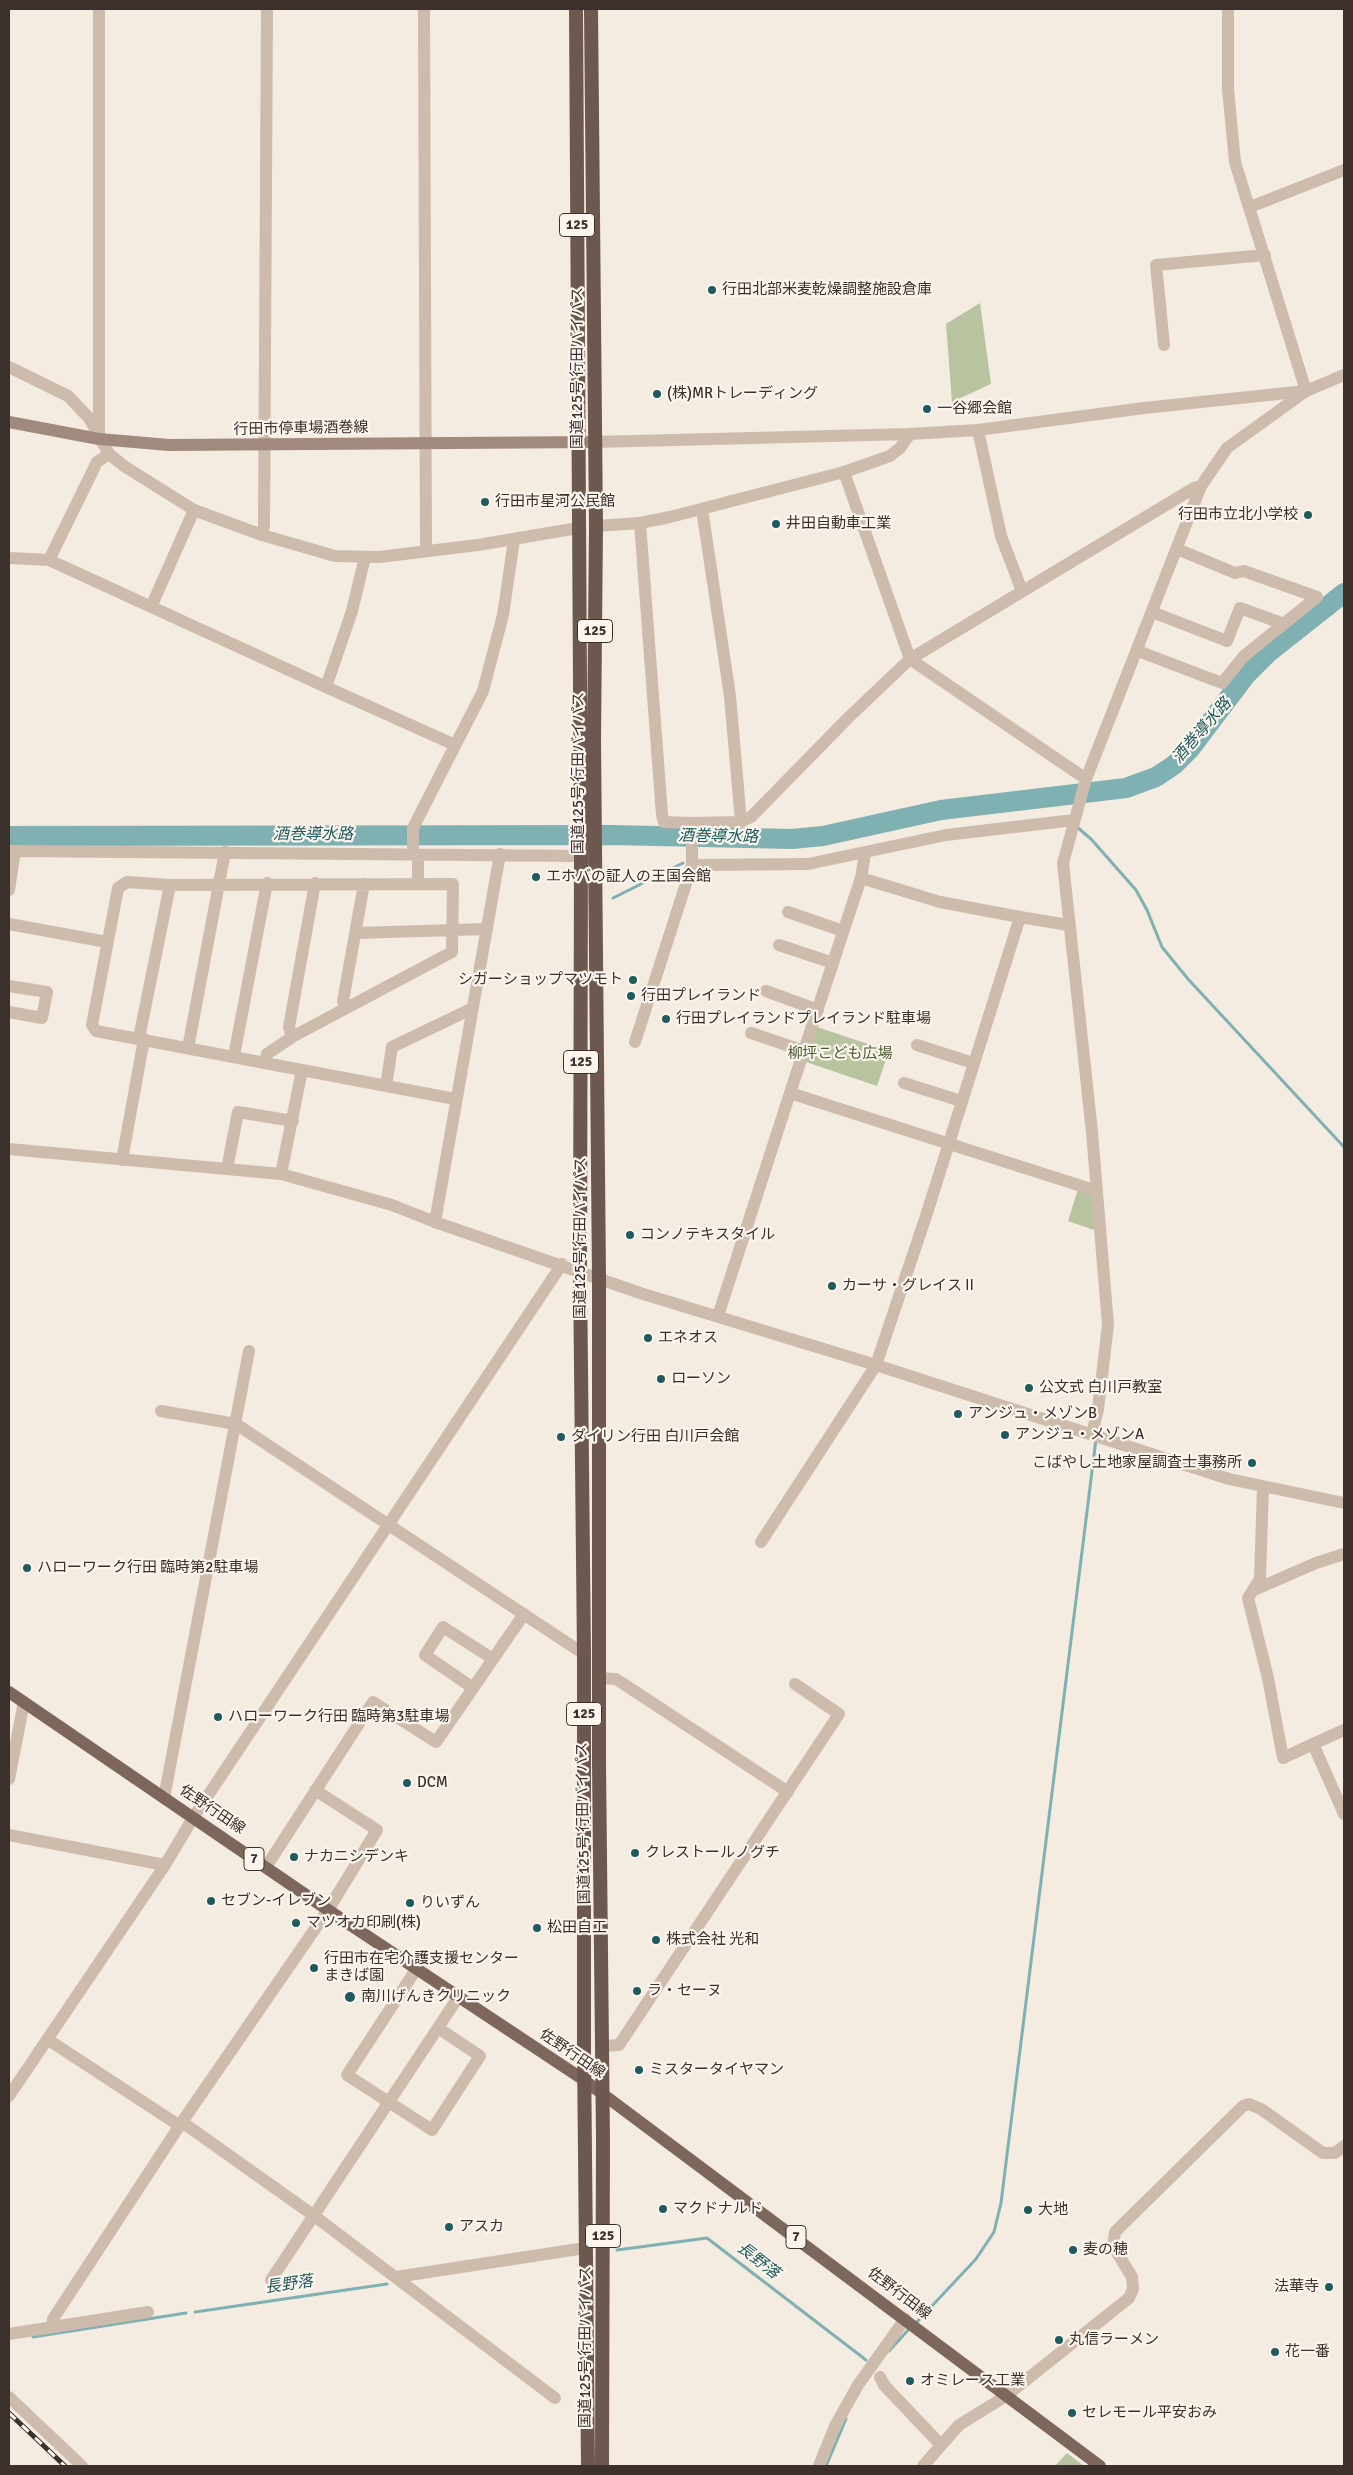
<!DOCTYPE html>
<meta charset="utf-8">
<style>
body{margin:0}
#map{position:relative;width:1353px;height:2475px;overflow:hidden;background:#f4ebe1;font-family:Signika,sans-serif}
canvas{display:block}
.frame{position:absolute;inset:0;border:10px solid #3b302b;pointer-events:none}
</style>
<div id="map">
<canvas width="1353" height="2475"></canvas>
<div class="frame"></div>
</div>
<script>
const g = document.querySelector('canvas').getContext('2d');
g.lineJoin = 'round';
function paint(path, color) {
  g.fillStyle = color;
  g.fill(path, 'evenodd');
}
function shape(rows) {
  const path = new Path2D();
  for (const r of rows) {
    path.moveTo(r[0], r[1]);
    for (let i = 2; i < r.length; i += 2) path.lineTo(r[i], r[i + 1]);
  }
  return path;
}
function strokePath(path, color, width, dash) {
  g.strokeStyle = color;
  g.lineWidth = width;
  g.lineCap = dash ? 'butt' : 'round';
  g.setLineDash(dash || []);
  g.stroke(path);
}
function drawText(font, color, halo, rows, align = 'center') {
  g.font = font + ' Signika,"Noto Sans JP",sans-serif';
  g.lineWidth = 4.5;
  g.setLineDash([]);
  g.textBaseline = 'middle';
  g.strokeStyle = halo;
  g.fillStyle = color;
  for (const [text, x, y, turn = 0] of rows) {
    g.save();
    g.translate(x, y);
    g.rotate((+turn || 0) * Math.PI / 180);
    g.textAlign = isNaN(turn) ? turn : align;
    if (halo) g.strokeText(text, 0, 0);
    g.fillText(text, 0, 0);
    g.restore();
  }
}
paint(shape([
 [980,303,991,384,952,402,946,324],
 [817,1027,889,1051,877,1086,806,1062],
 [1078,1189,1094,1194,1097,1228,1094,1230,1068,1221],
 [1067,2453,1084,2466,1055,2466]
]), '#b8c4a0');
strokePath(shape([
 [1077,827,1091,839,1136,890,1147,910,1162,947,1188,979,1344,1147],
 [613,898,683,863],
 [617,2250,707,2238,866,2360],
 [195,2312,387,2284],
 [915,2324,976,2259,994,2232,1001,2203,1096,1439],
 [33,2337,186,2313],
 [889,2351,910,2328],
 [826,2466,846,2419]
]), '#7fb0b2', 3);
strokePath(shape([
 [9,836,611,835,792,839,823,836,941,810,1126,788,1156,777,1174,765,1190,749,1246,675,1268,653,1344,593]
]), '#7fb0b2', 20);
strokePath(shape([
 [99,9,99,439],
 [424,9,426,551],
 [1250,207,1344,170],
 [1164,345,1156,265,1265,255],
 [978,430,1001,536,1022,591],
 [844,472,910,659,1086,779],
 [640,523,662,815,664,822,692,823],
 [262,535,264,526,267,9],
 [365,557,352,611,326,687,455,745],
 [9,558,49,560,326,687],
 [49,560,97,462,109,454],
 [151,607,194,510],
 [1152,612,1227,641,1240,608,1284,624],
 [1138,651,1222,683,1244,656,1317,597,1244,571,1235,573,1177,549],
 [741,822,751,817,848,718,910,659,1194,488,1201,486],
 [9,851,581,856],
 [413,855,413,828,483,691,503,615,514,540],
 [692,865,692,823,741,822,730,696,702,509],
 [861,878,940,902,1020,917],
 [418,883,418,855],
 [9,890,15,851],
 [788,912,843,931],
 [9,924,107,942],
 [356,933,487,929],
 [779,945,833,963],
 [9,986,47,992,42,1018,9,1012],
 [766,991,818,1010],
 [345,1008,343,1001,364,884],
 [751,1033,804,1051],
 [292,1037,289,1027,315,883],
 [139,1038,170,885],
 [635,1042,692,865,808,864,946,835,1074,820],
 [917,1045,973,1063],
 [188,1048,225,852],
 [234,1056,267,883],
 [265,1062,267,1054,292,1037,452,952,453,884,170,885,127,882,118,888,92,1025,96,1031,455,1099],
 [904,1083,961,1101],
 [386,1086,392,1047,471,1009],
 [790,1093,861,878,865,854],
 [9,1149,281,1174,392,1205,435,1222,640,1293,876,1365,1229,1479,1344,1503],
 [122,1160,144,1039],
 [227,1169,238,1112,293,1121],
 [281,1174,302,1070],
 [435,1222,500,854],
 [718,1316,790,1093,1097,1191],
 [161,1411,236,1424,584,1654],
 [1092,1434,1098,1409,1108,1325,1092,1132,1063,863,1086,779,1201,486,1227,448,1306,391,1235,162,1228,89,1228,9],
 [1263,1487,1260,1579,1248,1598,1268,1678,1283,1758,1313,1744],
 [761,1542,876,1365,927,1213,1020,917,1068,925],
 [1254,1590,1316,1563,1344,1554],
 [599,1678,616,1679,788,1792],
 [473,1688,425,1655,443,1627,493,1659],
 [1344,1730,1313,1744,1344,1814],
 [9,1779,24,1702],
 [164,1798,249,1351],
 [9,1835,165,1865],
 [266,1867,373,1702,436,1742,524,1614],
 [417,1968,347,2075,432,2130,480,2056,438,2028],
 [47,2039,180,2126],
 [603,2046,619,2045,839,1714,795,1684],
 [9,2096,165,1865,193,1818,562,1264],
 [182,2122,313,2215,555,2398],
 [396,2277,585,2248],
 [271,2280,459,1996],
 [52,2327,53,2319,182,2122,328,1910,377,1830,315,1790],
 [9,2334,148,2312],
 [880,2377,884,2385,940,2444],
 [9,2397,82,2466],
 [819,2466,835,2426,858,2385,905,2319],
 [923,2466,959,2425,1006,2396,1129,2298,1133,2289,1132,2277,1113,2246,1115,2232,1243,2106,1249,2104,1261,2109,1323,2153,1335,2153,1344,2146]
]), '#cdbbac', 12);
strokePath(shape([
 [9,367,68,396,89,418,109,454,124,466,194,510,262,535,335,556,379,557,478,545,578,528],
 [595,442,910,434,978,430,1144,408,1306,391,1344,375],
 [596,526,640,523,670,517,844,472,890,456,900,448,910,434]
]), '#cdbbac', 12);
strokePath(shape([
 [9,422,99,439,169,445,595,442]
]), '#a18a7d', 12);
strokePath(shape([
 [9,1692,328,1910,584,2080,1100,2466]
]), '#7d675c', 12);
strokePath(shape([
 [576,9,581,852,580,1272,584,1654,584,2050,588,2466],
 [591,9,596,526,594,740,599,1278,599,1763,603,2140,602,2466]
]), '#6c584f', 14);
const rail = shape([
 [9,2413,65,2466]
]);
strokePath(rail, '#3b302b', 5);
strokePath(rail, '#fbf5ee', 3, [9]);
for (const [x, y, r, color] of [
 [712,290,5,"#1f5a5e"],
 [657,394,5,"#1f5a5e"],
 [927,409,5,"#1f5a5e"],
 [485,502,5,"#1f5a5e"],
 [1308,515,5,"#1f5a5e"],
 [776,524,5,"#1f5a5e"],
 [536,877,5,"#1f5a5e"],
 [633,980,5,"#1f5a5e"],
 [631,996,5,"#1f5a5e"],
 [666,1019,5,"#1f5a5e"],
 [630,1235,5,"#1f5a5e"],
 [832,1286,5,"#1f5a5e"],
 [648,1338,5,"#1f5a5e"],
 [661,1379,5,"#1f5a5e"],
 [1029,1388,5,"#1f5a5e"],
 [958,1414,5,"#1f5a5e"],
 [1005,1435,5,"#1f5a5e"],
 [561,1437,5,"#1f5a5e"],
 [1252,1463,5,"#1f5a5e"],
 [27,1568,5,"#1f5a5e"],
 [218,1717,5,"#1f5a5e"],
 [407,1783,5,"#1f5a5e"],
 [635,1853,5,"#1f5a5e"],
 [294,1857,5,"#1f5a5e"],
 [211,1901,5,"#1f5a5e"],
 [410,1903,5,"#1f5a5e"],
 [296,1923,5,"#1f5a5e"],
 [537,1928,5,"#1f5a5e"],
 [656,1940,5,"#1f5a5e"],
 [314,1968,5,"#1f5a5e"],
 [637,1991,5,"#1f5a5e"],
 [350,1997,6,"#1f5a5e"],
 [639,2070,5,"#1f5a5e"],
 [663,2209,5,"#1f5a5e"],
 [1028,2210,5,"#1f5a5e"],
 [449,2227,5,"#1f5a5e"],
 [1073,2250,5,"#1f5a5e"],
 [1329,2287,5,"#1f5a5e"],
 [1059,2340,5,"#1f5a5e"],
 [1275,2352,5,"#1f5a5e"],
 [910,2381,5,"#1f5a5e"],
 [1072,2413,5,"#1f5a5e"]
]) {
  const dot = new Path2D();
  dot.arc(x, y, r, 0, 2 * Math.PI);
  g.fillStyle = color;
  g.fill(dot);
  strokePath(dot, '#fbf5ee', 2);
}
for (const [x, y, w] of [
 [577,225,35],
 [595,631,35],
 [581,1062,35],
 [584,1714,35],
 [254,1859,20],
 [603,2236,35],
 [796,2237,20]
]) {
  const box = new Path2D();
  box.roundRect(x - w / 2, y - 11.5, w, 23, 4);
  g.fillStyle = '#fbf5ee';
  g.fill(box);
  strokePath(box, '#3b302b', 1);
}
drawText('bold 14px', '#3b302b', null, [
 ["125",577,225],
 ["125",595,631],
 ["125",581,1062],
 ["125",584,1714],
 ["7",254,1859],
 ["125",603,2236],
 ["7",796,2237]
]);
drawText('15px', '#3b302b', '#fbf5ee', [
 ["行田北部米麦乾燥調整施設倉庫",722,290],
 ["(株)MRトレーディング",667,394],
 ["一谷郷会館",937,409],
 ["行田市星河公民館",495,502],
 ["行田市立北小学校",1298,515,"right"],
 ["井田自動車工業",786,524],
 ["エホバの証人の王国会館",546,877],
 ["シガーショップマツモト",623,980,"right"],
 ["行田プレイランド",641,996],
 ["行田プレイランドプレイランド駐車場",676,1019],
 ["コンノテキスタイル",640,1235],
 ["カーサ・グレイスⅡ",842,1286],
 ["エネオス",658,1338],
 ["ローソン",671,1379],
 ["公文式 白川戸教室",1039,1388],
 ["アンジュ・メゾンB",968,1414],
 ["アンジュ・メゾンA",1015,1435],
 ["ダイリン行田 白川戸会館",571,1437],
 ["こばやし土地家屋調査士事務所",1242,1463,"right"],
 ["ハローワーク行田 臨時第2駐車場",37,1568],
 ["ハローワーク行田 臨時第3駐車場",228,1717],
 ["DCM",417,1783],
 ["クレストールノグチ",645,1853],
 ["ナカニシデンキ",304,1857],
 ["セブン-イレブン",221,1901],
 ["りいずん",420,1903],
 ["マツオカ印刷(株)",306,1923],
 ["松田自工",547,1928],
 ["株式会社 光和",666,1940],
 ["行田市在宅介護支援センター",324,1959],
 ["まきば園",324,1976],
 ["ラ・セーヌ",647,1991],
 ["南川げんきクリニック",361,1997],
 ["ミスタータイヤマン",649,2070],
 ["マクドナルド",673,2209],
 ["大地",1038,2210],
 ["アスカ",459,2227],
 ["麦の穂",1083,2250],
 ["法華寺",1319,2287,"right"],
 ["丸信ラーメン",1069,2340],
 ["花一番",1285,2352],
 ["オミレース工業",920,2381],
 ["セレモール平安おみ",1082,2413]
], 'left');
drawText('15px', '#3b302b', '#fbf5ee', [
 ["国道125号 行田バイパス",578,368,-90],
 ["行田市停車場酒巻線",301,429,-1],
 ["国道125号 行田バイパス",579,773,-90],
 ["国道125号 行田バイパス",581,1238,-90],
 ["佐野行田線",212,1810,34],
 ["国道125号 行田バイパス",584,1823,-91],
 ["佐野行田線",572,2054,34],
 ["佐野行田線",899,2294,37],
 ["国道125号 行田バイパス",586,2347,-90]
]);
drawText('15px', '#4a5a2e', '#fbf5ee', [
 ["柳坪こども広場",840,1054]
]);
drawText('italic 16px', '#1f5a5e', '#fbf5ee', [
 ["酒巻導水路",1202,731,-49],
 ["酒巻導水路",313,835],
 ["酒巻導水路",718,837,1],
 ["長野落",758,2261,38],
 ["長野落",289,2285,-8]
]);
</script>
